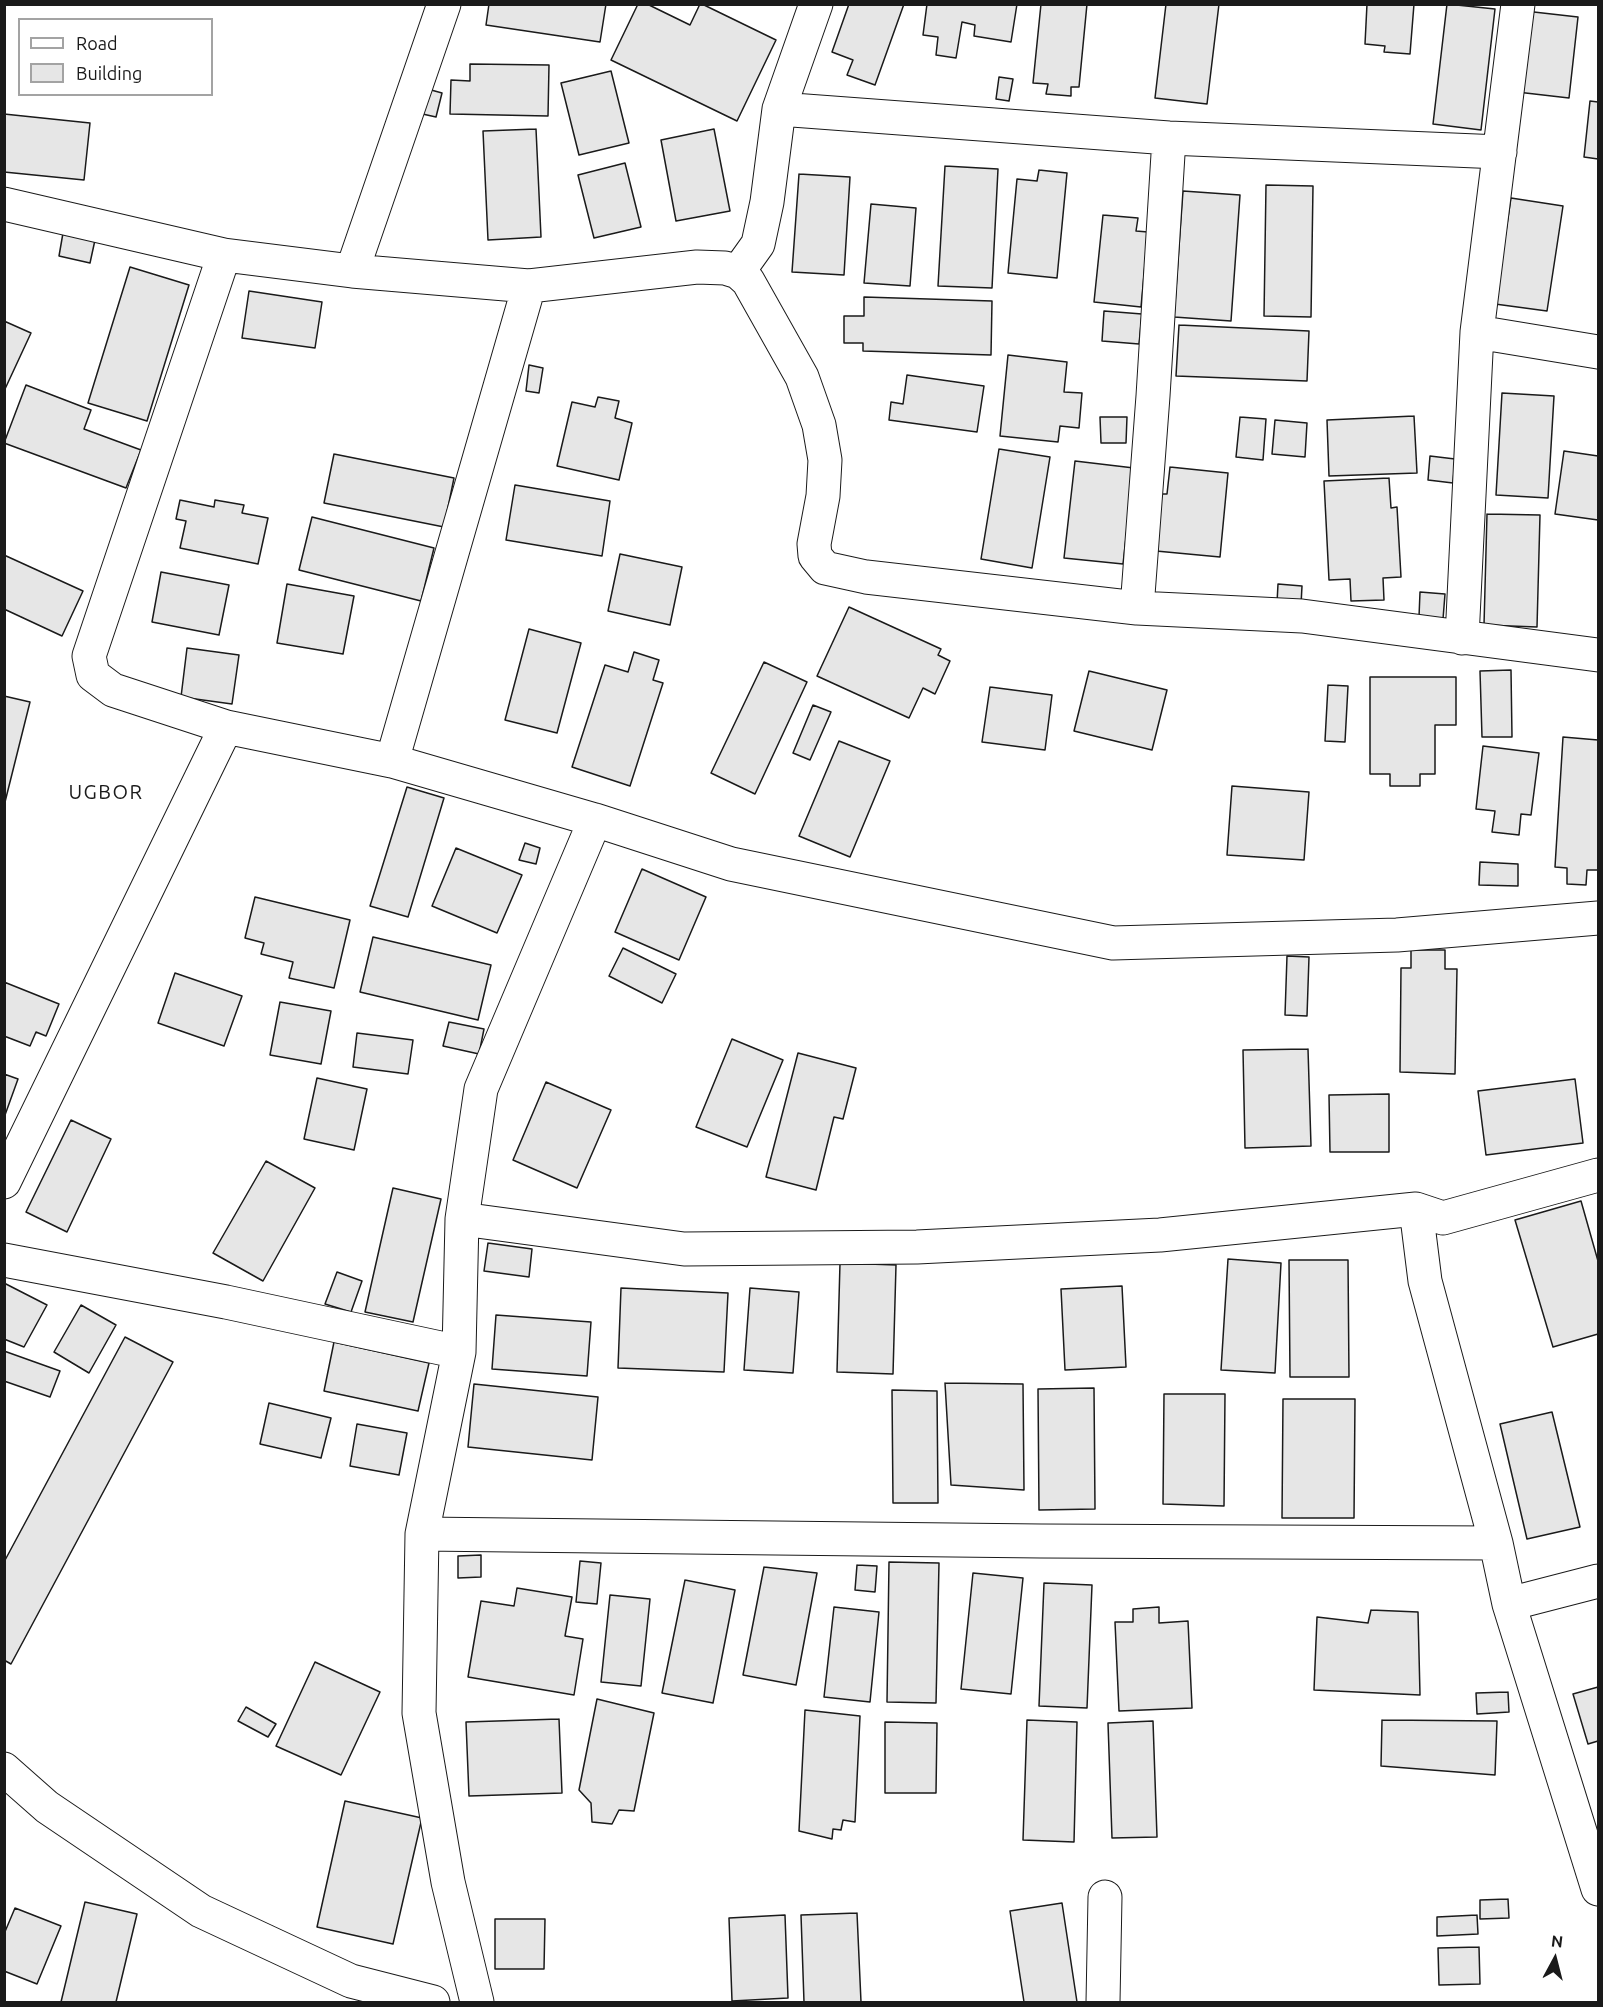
<!DOCTYPE html>
<style>
body{margin:0}
#map{position:relative;width:1603px;height:2007px;overflow:hidden;background:#fff;font-family:Ubuntu,sans-serif}
canvas{display:block}
.frame{position:absolute;inset:0;border:6px solid #1a1a1a;pointer-events:none}
.legend{position:absolute;left:18px;top:18px;width:195px;height:78px;box-sizing:border-box;background:#fff;border:2px solid #a3a3a3;margin:0;padding:8px 10px;list-style:none;font-size:18px;color:#1a1a1a}
.legend li{display:flex;align-items:center;gap:12px;height:30px}
.legend b{width:30px;border:2px solid #a3a3a3}
.north{position:absolute;left:1525px;top:1929px;width:60px;height:60px;-webkit-text-stroke:4px #fff;paint-order:stroke;rotate:7deg;font-size:16px;font-weight:700;line-height:24px;text-align:center;color:#1a1a1a}
.north::after{content:'';display:block;margin:auto;width:21px;height:27px;background:#1a1a1a;clip-path:polygon(50% 0,100% 100%,50% 72%,0 100%)}
</style>
<div id="map">
<canvas width="1603" height="2007"></canvas>
<div class="frame"></div>
<ul class="legend">
<li><b style="height:8px;background:#fff"></b>Road</li>
<li><b style="height:16px;background:#e6e6e6"></b>Building</li>
</ul>
<div class="north">N</div>
</div>
<script>
const g = document.querySelector('canvas').getContext('2d');
g.lineJoin = 'round';
function paint(path, color) {
  g.fillStyle = color;
  g.fill(path, 'evenodd');
}
function shape(rows) {
  const path = new Path2D();
  for (const r of rows) {
    path.moveTo(r[0], r[1]);
    for (let i = 2; i < r.length; i += 2) path.lineTo(r[i], r[i + 1]);
  }
  return path;
}
function strokePath(path, color, width, dash) {
  g.strokeStyle = color;
  g.lineWidth = width;
  g.lineCap = dash ? 'butt' : 'round';
  g.setLineDash(dash || []);
  g.stroke(path);
}
function drawText(font, color, halo, rows, align = 'center') {
  g.font = font + ' Ubuntu,sans-serif';
  g.lineWidth = 4.5;
  g.setLineDash([]);
  g.textBaseline = 'middle';
  g.strokeStyle = halo;
  g.fillStyle = color;
  for (const [text, x, y, turn = 0] of rows) {
    g.save();
    g.translate(x, y);
    g.rotate((+turn || 0) * Math.PI / 180);
    g.textAlign = isNaN(turn) ? turn : align;
    if (halo) g.strokeText(text, 0, 0);
    g.fillText(text, 0, 0);
    g.restore();
  }
}
const building = shape([
 [489,4,606,4,600,42,486,25,489,4],
 [638,4,647,4,690,25,700,4,702,4,776,40,737,121,611,60,638,4],
 [849,4,904,4,875,85,847,75,853,60,832,52,849,4],
 [927,4,1017,4,1011,42,974,36,975,25,962,22,956,58,936,55,938,37,923,35,927,4],
 [1041,4,1087,4,1079,87,1071,87,1071,96,1046,94,1048,84,1033,83,1041,4],
 [1166,4,1219,4,1207,104,1155,98,1166,4],
 [1367,4,1414,4,1410,54,1384,52,1385,46,1365,44,1367,4],
 [1447,4,1495,9,1481,130,1433,124,1447,4],
 [1525,11,1578,17,1569,98,1517,92,1525,11],
 [470,64,549,65,548,116,450,114,451,80,470,81,470,64],
 [611,71,629,143,579,155,561,83,611,71],
 [999,77,1013,79,1009,101,996,99,999,77],
 [424,88,442,93,436,117,418,113,424,88],
 [1590,101,1598,102,1598,159,1584,157,1590,101],
 [4,114,90,123,84,180,4,172,4,114],
 [536,129,541,237,488,240,483,131,536,129],
 [714,129,730,211,676,221,661,140,714,129],
 [625,163,641,227,594,238,578,175,625,163],
 [945,166,998,169,992,288,938,286,945,166],
 [1039,170,1067,173,1057,278,1008,273,1017,179,1037,181,1039,170],
 [799,174,850,177,844,275,792,272,799,174],
 [1266,185,1313,186,1311,317,1264,316,1266,185],
 [1183,191,1240,195,1231,321,1174,317,1183,191],
 [1511,198,1563,206,1547,311,1495,304,1511,198],
 [871,204,916,208,910,286,864,283,871,204],
 [1103,215,1138,218,1136,231,1148,232,1141,307,1094,302,1103,215],
 [63,233,95,240,90,263,59,256,63,233],
 [130,267,189,285,147,421,88,403,130,267],
 [249,291,322,302,315,348,242,338,249,291],
 [864,297,992,301,991,355,863,351,863,343,844,343,844,316,864,316,864,297],
 [1104,311,1142,314,1139,344,1102,341,1104,311],
 [4,321,31,333,5,389,4,389,4,321],
 [1179,325,1309,331,1307,381,1176,376,1179,325],
 [1008,355,1067,362,1064,392,1082,393,1079,428,1060,426,1058,442,1000,436,1008,355],
 [529,365,543,368,539,393,526,391,529,365],
 [907,375,984,386,977,432,889,420,891,402,903,404,907,375],
 [26,385,91,410,84,429,141,450,126,488,4,443,26,385],
 [1502,393,1554,396,1548,498,1496,495,1502,393],
 [598,397,619,401,615,418,632,423,619,480,557,466,572,402,595,407,598,397],
 [1414,416,1417,473,1329,476,1327,420,1414,416],
 [1100,417,1127,417,1126,443,1101,443,1100,417],
 [1240,417,1266,419,1263,460,1236,457,1240,417],
 [1275,420,1307,423,1305,457,1272,454,1275,420],
 [999,449,1050,457,1032,568,981,559,999,449],
 [1564,451,1598,456,1598,520,1555,514,1564,451],
 [334,454,454,478,444,527,324,503,334,454],
 [1430,456,1455,459,1453,483,1428,480,1430,456],
 [1075,461,1134,468,1123,564,1064,558,1075,461],
 [1170,467,1228,473,1220,557,1156,551,1161,494,1167,494,1170,467],
 [1389,478,1391,508,1397,507,1401,577,1383,578,1384,600,1351,601,1350,579,1329,580,1324,481,1389,478],
 [515,485,610,501,602,556,506,540,515,485],
 [180,500,214,507,215,500,244,505,242,513,268,518,258,564,180,548,186,521,176,519,180,500],
 [1487,514,1540,515,1537,627,1484,625,1487,514],
 [312,517,434,548,421,601,299,570,312,517],
 [620,554,682,567,670,625,608,611,620,554],
 [4,555,83,591,62,636,4,609,4,555],
 [161,572,229,585,219,635,152,622,161,572],
 [287,584,354,596,343,654,277,643,287,584],
 [1278,584,1302,586,1301,605,1277,603,1278,584],
 [1420,592,1445,594,1443,619,1419,617,1420,592],
 [849,607,941,649,938,655,950,661,935,694,923,688,909,718,817,676,849,607],
 [529,629,581,643,557,733,505,720,529,629],
 [187,648,239,655,232,704,181,697,187,648],
 [634,652,659,660,653,680,663,683,630,786,572,767,605,665,628,672,634,652],
 [764,662,807,682,755,794,711,773,764,662],
 [1511,670,1512,737,1482,737,1480,671,1511,670],
 [1089,671,1167,690,1152,750,1074,731,1089,671],
 [1370,677,1456,677,1456,725,1435,725,1435,774,1420,774,1420,786,1390,786,1390,774,1370,774,1370,677],
 [1328,685,1348,686,1345,742,1325,741,1328,685],
 [990,687,1052,695,1045,750,982,742,990,687],
 [4,696,30,702,4,806,4,696],
 [813,705,831,712,810,760,793,753,813,705],
 [1563,737,1598,740,1598,870,1587,870,1586,885,1567,884,1567,868,1555,867,1563,737],
 [839,741,890,761,850,857,799,836,839,741],
 [1483,746,1539,753,1531,815,1521,814,1519,835,1492,832,1495,811,1476,809,1483,746],
 [1232,786,1309,792,1304,860,1227,855,1232,786],
 [407,787,444,798,408,917,370,906,407,787],
 [525,843,540,848,536,864,519,860,525,843],
 [456,848,522,875,497,933,432,906,456,848],
 [1480,862,1518,864,1518,886,1479,885,1480,862],
 [642,869,706,897,679,960,615,932,642,869],
 [255,897,350,920,334,988,289,978,293,962,261,954,264,943,245,938,255,897],
 [373,937,491,965,478,1020,360,992,373,937],
 [623,948,676,974,662,1003,609,976,623,948],
 [1411,950,1445,950,1445,969,1457,969,1455,1074,1400,1072,1401,968,1411,968,1411,950],
 [1287,956,1309,957,1307,1016,1285,1015,1287,956],
 [175,973,242,996,224,1046,158,1023,175,973],
 [4,982,59,1004,46,1036,36,1032,30,1046,4,1036,4,982],
 [280,1002,331,1011,321,1064,270,1055,280,1002],
 [449,1022,484,1029,479,1054,443,1046,449,1022],
 [357,1033,413,1040,408,1074,353,1067,357,1033],
 [732,1039,783,1060,747,1147,696,1127,732,1039],
 [1308,1049,1311,1146,1245,1148,1243,1050,1308,1049],
 [798,1053,856,1068,843,1119,834,1117,816,1190,766,1177,798,1053],
 [4,1074,18,1079,5,1115,4,1115,4,1074],
 [317,1078,367,1089,354,1150,304,1139,317,1078],
 [1575,1079,1583,1143,1486,1155,1478,1091,1575,1079],
 [546,1082,611,1110,577,1188,513,1160,546,1082],
 [1389,1094,1389,1152,1330,1152,1329,1095,1389,1094],
 [71,1120,111,1139,67,1232,26,1212,71,1120],
 [266,1161,315,1188,263,1281,213,1253,266,1161],
 [393,1188,441,1199,413,1322,365,1312,393,1188],
 [1581,1201,1598,1261,1598,1334,1553,1347,1515,1220,1581,1201],
 [488,1243,532,1249,529,1277,484,1271,488,1243],
 [1228,1259,1281,1263,1275,1373,1221,1370,1228,1259],
 [1289,1260,1348,1260,1349,1377,1290,1377,1289,1260],
 [840,1263,896,1265,893,1374,837,1372,840,1263],
 [337,1272,362,1281,351,1312,325,1304,337,1272],
 [4,1283,47,1305,24,1347,4,1339,4,1283],
 [1122,1286,1126,1367,1065,1370,1061,1289,1122,1286],
 [621,1288,728,1293,724,1372,618,1368,621,1288],
 [750,1288,799,1292,793,1373,744,1370,750,1288],
 [81,1305,116,1325,89,1373,54,1352,81,1305],
 [496,1315,591,1322,587,1376,492,1369,496,1315],
 [125,1337,173,1362,11,1664,4,1660,4,1562,125,1337],
 [334,1342,429,1363,418,1411,324,1391,334,1342],
 [4,1351,60,1371,50,1397,4,1381,4,1351],
 [945,1383,1023,1384,1024,1490,951,1485,945,1383],
 [474,1384,598,1397,592,1460,468,1447,474,1384],
 [1094,1388,1095,1509,1039,1510,1038,1389,1094,1388],
 [892,1390,937,1391,938,1503,893,1503,892,1390],
 [1164,1394,1225,1394,1224,1506,1163,1504,1164,1394],
 [1283,1399,1355,1399,1354,1518,1282,1518,1283,1399],
 [269,1403,331,1418,321,1458,260,1444,269,1403],
 [1552,1412,1580,1527,1527,1539,1500,1424,1552,1412],
 [357,1424,407,1433,399,1475,350,1466,357,1424],
 [481,1555,481,1577,458,1578,458,1556,481,1555],
 [580,1561,601,1563,597,1604,576,1602,580,1561],
 [889,1562,939,1563,936,1703,887,1702,889,1562],
 [857,1565,877,1566,875,1592,855,1590,857,1565],
 [764,1567,817,1573,796,1685,743,1675,764,1567],
 [973,1573,1023,1578,1011,1694,961,1689,973,1573],
 [685,1580,735,1590,713,1703,662,1693,685,1580],
 [1044,1583,1092,1585,1087,1708,1039,1706,1044,1583],
 [517,1588,572,1597,565,1636,583,1639,574,1695,468,1677,481,1601,514,1606,517,1588],
 [610,1595,650,1599,641,1686,601,1682,610,1595],
 [834,1607,879,1612,870,1702,824,1697,834,1607],
 [1159,1607,1159,1623,1188,1621,1192,1708,1119,1711,1115,1622,1133,1622,1133,1609,1159,1607],
 [1371,1610,1418,1612,1420,1695,1314,1690,1317,1617,1368,1623,1371,1610],
 [315,1662,380,1692,341,1775,276,1746,315,1662],
 [1598,1687,1598,1741,1588,1744,1573,1694,1598,1687],
 [1508,1692,1509,1712,1477,1714,1476,1693,1508,1692],
 [597,1699,654,1713,634,1811,619,1810,612,1824,592,1822,591,1803,579,1790,597,1699],
 [246,1707,276,1724,268,1737,238,1721,246,1707],
 [805,1710,860,1716,855,1822,843,1820,841,1830,833,1829,832,1839,799,1831,805,1710],
 [559,1719,562,1793,469,1796,466,1722,559,1719],
 [1027,1720,1077,1722,1074,1842,1023,1840,1027,1720],
 [1382,1720,1497,1721,1495,1775,1381,1766,1382,1720],
 [1153,1721,1157,1837,1112,1838,1108,1723,1153,1721],
 [885,1722,937,1723,936,1793,885,1793,885,1722],
 [345,1801,422,1818,393,1944,317,1927,345,1801],
 [1508,1899,1509,1918,1480,1919,1480,1900,1508,1899],
 [85,1902,137,1914,116,2002,61,2002,85,1902],
 [1062,1903,1077,2002,1024,2002,1010,1911,1062,1903],
 [15,1908,61,1926,37,1984,4,1971,4,1934,15,1908],
 [857,1913,861,2002,804,2002,801,1915,857,1913],
 [785,1915,788,1998,732,2001,729,1918,785,1915],
 [1477,1915,1478,1934,1437,1936,1437,1917,1477,1915],
 [495,1919,545,1919,544,1969,495,1969,495,1919],
 [1479,1947,1480,1984,1439,1985,1438,1948,1479,1947]
]);
paint(building, '#e6e6e6');
strokePath(building, '#1a1a1a', 1.5);
const minor = shape([
 [779,109,1169,138,1500,152],
 [4,204,224,255,352,271,529,286,697,267,725,268,738,272,748,281,802,377,819,425,825,460,823,496,814,544,815,556,825,568,866,577,1137,608,1302,616,1598,655],
 [224,255,89,656,93,675,113,690,226,727,392,761,595,820,731,864,1113,943,1397,935,1598,918],
 [352,271,444,4],
 [738,272,758,244,767,202,779,109,816,4],
 [1477,332,1598,352],
 [1137,608,1153,396,1169,138],
 [1462,638,1477,332,1518,4],
 [392,761,529,286],
 [4,1182,226,727],
 [1416,1209,1425,1281,1496,1543,1509,1604,1598,1889],
 [462,1219,684,1249,917,1247,1160,1235,1416,1209,1443,1218,1598,1175],
 [4,1260,226,1302,459,1352],
 [422,1534,1041,1541,1496,1543],
 [1509,1604,1598,1581],
 [4,1769,47,1807,201,1911,351,1981,433,2002],
 [477,2002,448,1882,419,1713,422,1534,459,1352,462,1219,481,1089,595,820],
 [1103,2002,1105,1897]
]);
strokePath(minor, '#1a1a1a', 35);
strokePath(minor, '#fff', 33);
g.letterSpacing = '1.5px';
drawText('20px', '#1a1a1a', '#fff', [
 ["UGBOR",106,792]
]);
g.letterSpacing = '0px';
</script>
